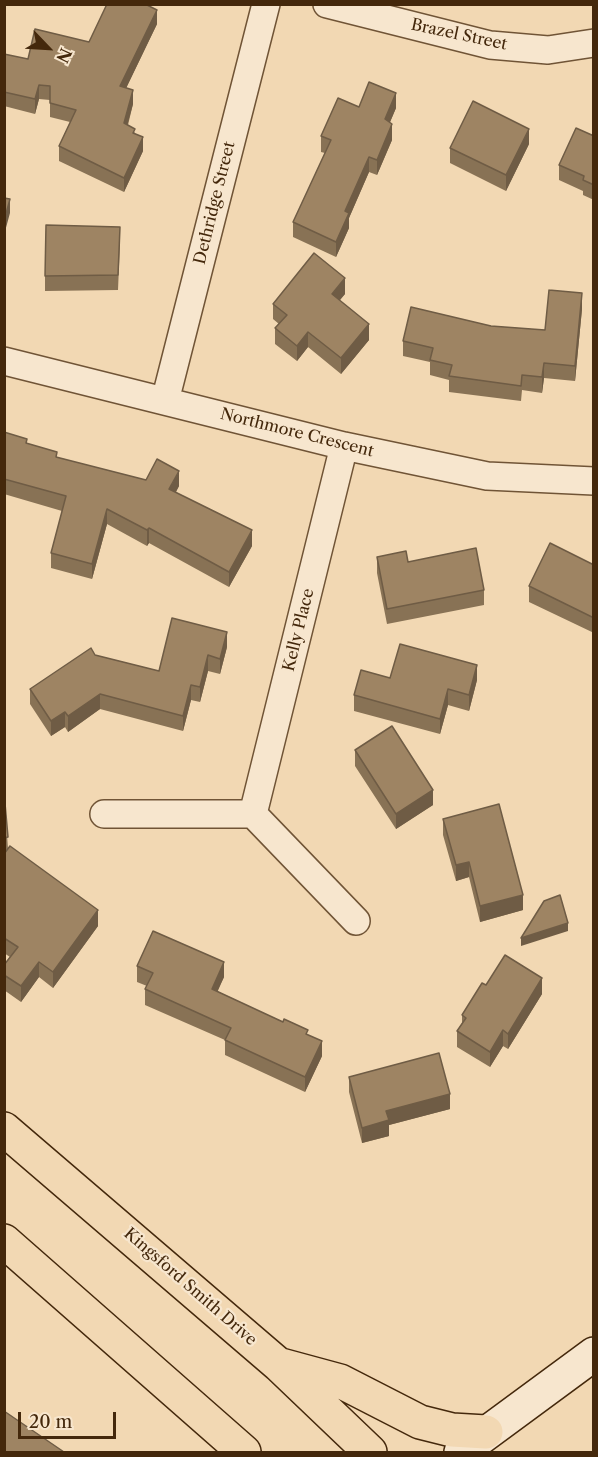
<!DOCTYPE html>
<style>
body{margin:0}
#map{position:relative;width:598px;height:1457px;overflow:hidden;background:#f2d8b3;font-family:"Libre Caslon Text",serif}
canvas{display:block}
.frame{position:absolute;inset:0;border:6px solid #44280c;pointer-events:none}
.north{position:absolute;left:18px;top:18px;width:60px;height:60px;-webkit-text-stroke:4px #f7e6ce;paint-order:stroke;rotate:115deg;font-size:16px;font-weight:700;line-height:24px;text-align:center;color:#44280c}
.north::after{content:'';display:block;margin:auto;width:21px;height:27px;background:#44280c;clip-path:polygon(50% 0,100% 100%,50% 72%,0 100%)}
.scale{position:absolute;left:18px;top:1412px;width:98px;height:27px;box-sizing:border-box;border:3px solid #44280c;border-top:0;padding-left:8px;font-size:18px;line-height:21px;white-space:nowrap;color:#44280c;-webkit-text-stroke:4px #f7e6ce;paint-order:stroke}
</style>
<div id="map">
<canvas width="598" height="1457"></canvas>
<div class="frame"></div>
<div class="north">N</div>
<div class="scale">20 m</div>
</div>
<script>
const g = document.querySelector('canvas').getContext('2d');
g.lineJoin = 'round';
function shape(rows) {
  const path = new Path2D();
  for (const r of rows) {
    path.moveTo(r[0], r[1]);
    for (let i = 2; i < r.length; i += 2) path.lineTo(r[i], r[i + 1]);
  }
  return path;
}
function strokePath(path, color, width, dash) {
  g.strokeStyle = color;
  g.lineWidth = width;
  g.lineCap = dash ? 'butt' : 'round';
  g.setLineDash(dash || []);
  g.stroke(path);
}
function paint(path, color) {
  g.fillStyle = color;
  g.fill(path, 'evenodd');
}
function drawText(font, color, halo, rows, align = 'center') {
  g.font = font + ' "Libre Caslon Text",serif';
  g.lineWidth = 4.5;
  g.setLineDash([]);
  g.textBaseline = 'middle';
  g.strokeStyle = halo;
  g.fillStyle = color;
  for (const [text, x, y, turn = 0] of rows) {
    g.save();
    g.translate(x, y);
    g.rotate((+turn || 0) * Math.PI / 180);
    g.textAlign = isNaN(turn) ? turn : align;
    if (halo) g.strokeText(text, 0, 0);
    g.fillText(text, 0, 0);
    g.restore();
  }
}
const street = shape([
 [327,4,490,45,548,50,594,43],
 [4,361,344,446,487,476,594,481],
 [165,401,266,4],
 [104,814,253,814,356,921],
 [253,814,344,446]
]);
const secondary = shape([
 [461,1452,594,1354]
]);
const primary = shape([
 [4,1129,279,1365,370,1452],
 [4,1241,244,1452],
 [281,1365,340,1381,420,1422,452,1430,486,1432]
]);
strokePath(street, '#705436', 30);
strokePath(secondary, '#44280c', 36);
strokePath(primary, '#44280c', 36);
strokePath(street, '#f7e6ce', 27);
strokePath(secondary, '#f7e6ce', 33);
strokePath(primary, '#f2d8b3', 33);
paint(shape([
 [148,4,147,6,157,24,126,88,133,104,128,125,135,133,143,151,124,192,59,161,59,146,70,122,50,117,50,100,39,99,35,114,4,106,4,54,28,59,89,42],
 [359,107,396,108,390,122,392,140,377,175,369,172,349,218,349,228,336,257,293,237,293,222,325,153,321,152,321,136],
 [594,136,594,200,583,195,583,191,559,180,559,165],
 [529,144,506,191,450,163,450,148],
 [120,242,118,290,45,291,45,276],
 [345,294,339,300,369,340,341,374,308,347,297,361,275,344,275,328,279,324,273,319,273,304],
 [582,309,575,381,544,378,542,393,522,390,521,401,449,392,449,380,430,375,430,362,403,356,403,341,491,326,545,330],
 [594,367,594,385,592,384,592,369],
 [4,432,57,458,146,480,179,486,176,492,252,546,229,587,149,543,147,546,107,524,92,579,51,568,51,553,62,511,4,494],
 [377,557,408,562,484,590,484,605,387,624,377,573],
 [594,565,594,633,529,602,529,586],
 [227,647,220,674,208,671,200,702,191,700,183,731,100,709,68,732,65,727,51,736,30,704,30,689,95,655,159,671],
 [390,678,477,680,469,711,448,705,440,734,354,711,354,695],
 [355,750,433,805,396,829,355,766],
 [4,792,8,849,98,926,53,988,39,977,21,1002,4,990,4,965,10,957,4,953,4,854,5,853,4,853],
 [443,819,523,910,480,922,469,877,456,881,443,835],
 [137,966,224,977,217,991,308,1035,322,1056,305,1092,225,1055,225,1040,145,1005,145,989,147,986,137,982],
 [486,985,542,994,508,1049,503,1046,490,1067,457,1047,457,1031,462,1023,462,1015],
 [349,1077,450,1109,389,1125,389,1136,362,1143,349,1092]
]), '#887255');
paint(shape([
 [157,10,157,24,120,101,120,86],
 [39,85,39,99,35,114,35,99],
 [133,90,133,104,124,137,124,123],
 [396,93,396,108,385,134,385,119],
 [392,124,392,140,377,175,377,160],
 [529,129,529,144,506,191,506,175],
 [143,137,143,151,124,192,124,178],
 [369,157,369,172,349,218,349,228,336,257,336,242,345,211],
 [10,199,10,213,4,235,4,221],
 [345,278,345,294,332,310,332,294],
 [582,293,582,309,575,381,575,366],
 [369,324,369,340,341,374,341,358],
 [308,332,308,347,297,361,297,346],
 [544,363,544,378,542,393,542,377],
 [179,471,179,486,169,504,169,489],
 [107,509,107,524,92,579,92,564],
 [149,528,149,543,147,546,147,530],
 [252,530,252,546,229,587,229,572],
 [227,632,227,647,220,674,220,659],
 [208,655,208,671,200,702,200,687],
 [477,665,477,680,469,711,469,695],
 [191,685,191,700,183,731,183,716],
 [448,689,448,705,440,734,440,719],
 [100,694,100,709,68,732,68,716],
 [65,712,65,727,51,736,51,721],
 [433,790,433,805,396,829,396,814],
 [469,862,469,877,456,881,456,865],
 [523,895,523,910,480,922,480,906],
 [98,910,98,926,53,988,53,972],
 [568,923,568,931,521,946,521,938],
 [39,962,39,977,21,1002,21,986],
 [224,962,224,977,212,1004,212,989],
 [542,978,542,994,508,1049,508,1034],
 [503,1030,503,1046,490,1067,490,1052],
 [322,1041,322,1056,305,1092,305,1077],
 [450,1094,450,1109,389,1125,389,1136,362,1143,362,1128,386,1111]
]), '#6f5c45');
const building = shape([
 [107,4,145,4,157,10,120,86,133,90,124,123,135,129,133,133,143,137,124,178,59,146,76,110,50,103,50,86,39,85,35,99,4,92,4,54,28,59,35,29,89,42,107,4],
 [369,82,396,93,385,119,392,124,377,160,369,157,345,211,349,213,336,242,293,222,331,140,321,136,338,98,359,107,369,82],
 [473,101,529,129,506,175,450,148,473,101],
 [576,128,594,136,594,185,583,180,584,176,559,165,576,128],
 [4,198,10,199,4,221,4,198],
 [46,225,120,227,118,275,45,276,46,225],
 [314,253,345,278,332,294,369,324,341,358,308,332,297,346,275,328,287,315,273,304,314,253],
 [549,290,582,293,575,366,544,363,542,377,522,375,521,386,449,376,452,365,430,360,433,348,403,341,411,307,491,326,545,330,549,290],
 [4,432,27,439,26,443,57,452,56,457,146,480,157,459,179,471,169,489,252,530,229,572,149,528,147,530,107,509,92,564,51,553,66,496,4,479,4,432],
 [550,543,594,565,594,618,529,586,550,543],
 [476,548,484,590,387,609,377,557,406,551,408,562,476,548],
 [172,618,227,632,220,659,208,655,200,687,191,685,183,716,100,694,68,716,65,712,51,721,30,689,91,648,95,655,159,671,172,618],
 [400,644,477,665,469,695,448,689,440,719,354,695,361,670,390,678,400,644],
 [392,726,433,790,396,814,355,750,392,726],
 [4,792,8,837,4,838,4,792],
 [499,804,523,895,480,906,469,862,456,865,443,819,499,804],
 [10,846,98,910,53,972,39,962,21,986,4,975,4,965,18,947,4,938,4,854,10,846],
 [560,895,568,923,521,938,544,901,560,895],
 [153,931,224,962,212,989,283,1022,284,1019,308,1030,306,1034,322,1041,305,1077,225,1040,231,1028,145,989,153,973,137,966,153,931],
 [505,955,542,978,508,1034,503,1030,490,1052,457,1031,466,1018,462,1015,482,983,486,985,505,955],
 [439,1053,450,1094,386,1111,389,1120,362,1128,349,1077,439,1053],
 [4,1411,64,1452,4,1452,4,1411]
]);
paint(building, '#9e8463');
strokePath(building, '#6f5c45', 1.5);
drawText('16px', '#44280c', '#f7e6ce', [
 ["Brazel Street",459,35,12],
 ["Dethridge Street",215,203,-76],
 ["Northmore Crescent",297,433,14],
 ["Kelly Place",299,630,-76],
 ["Kingsford Smith Drive",190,1287,41]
]);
</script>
